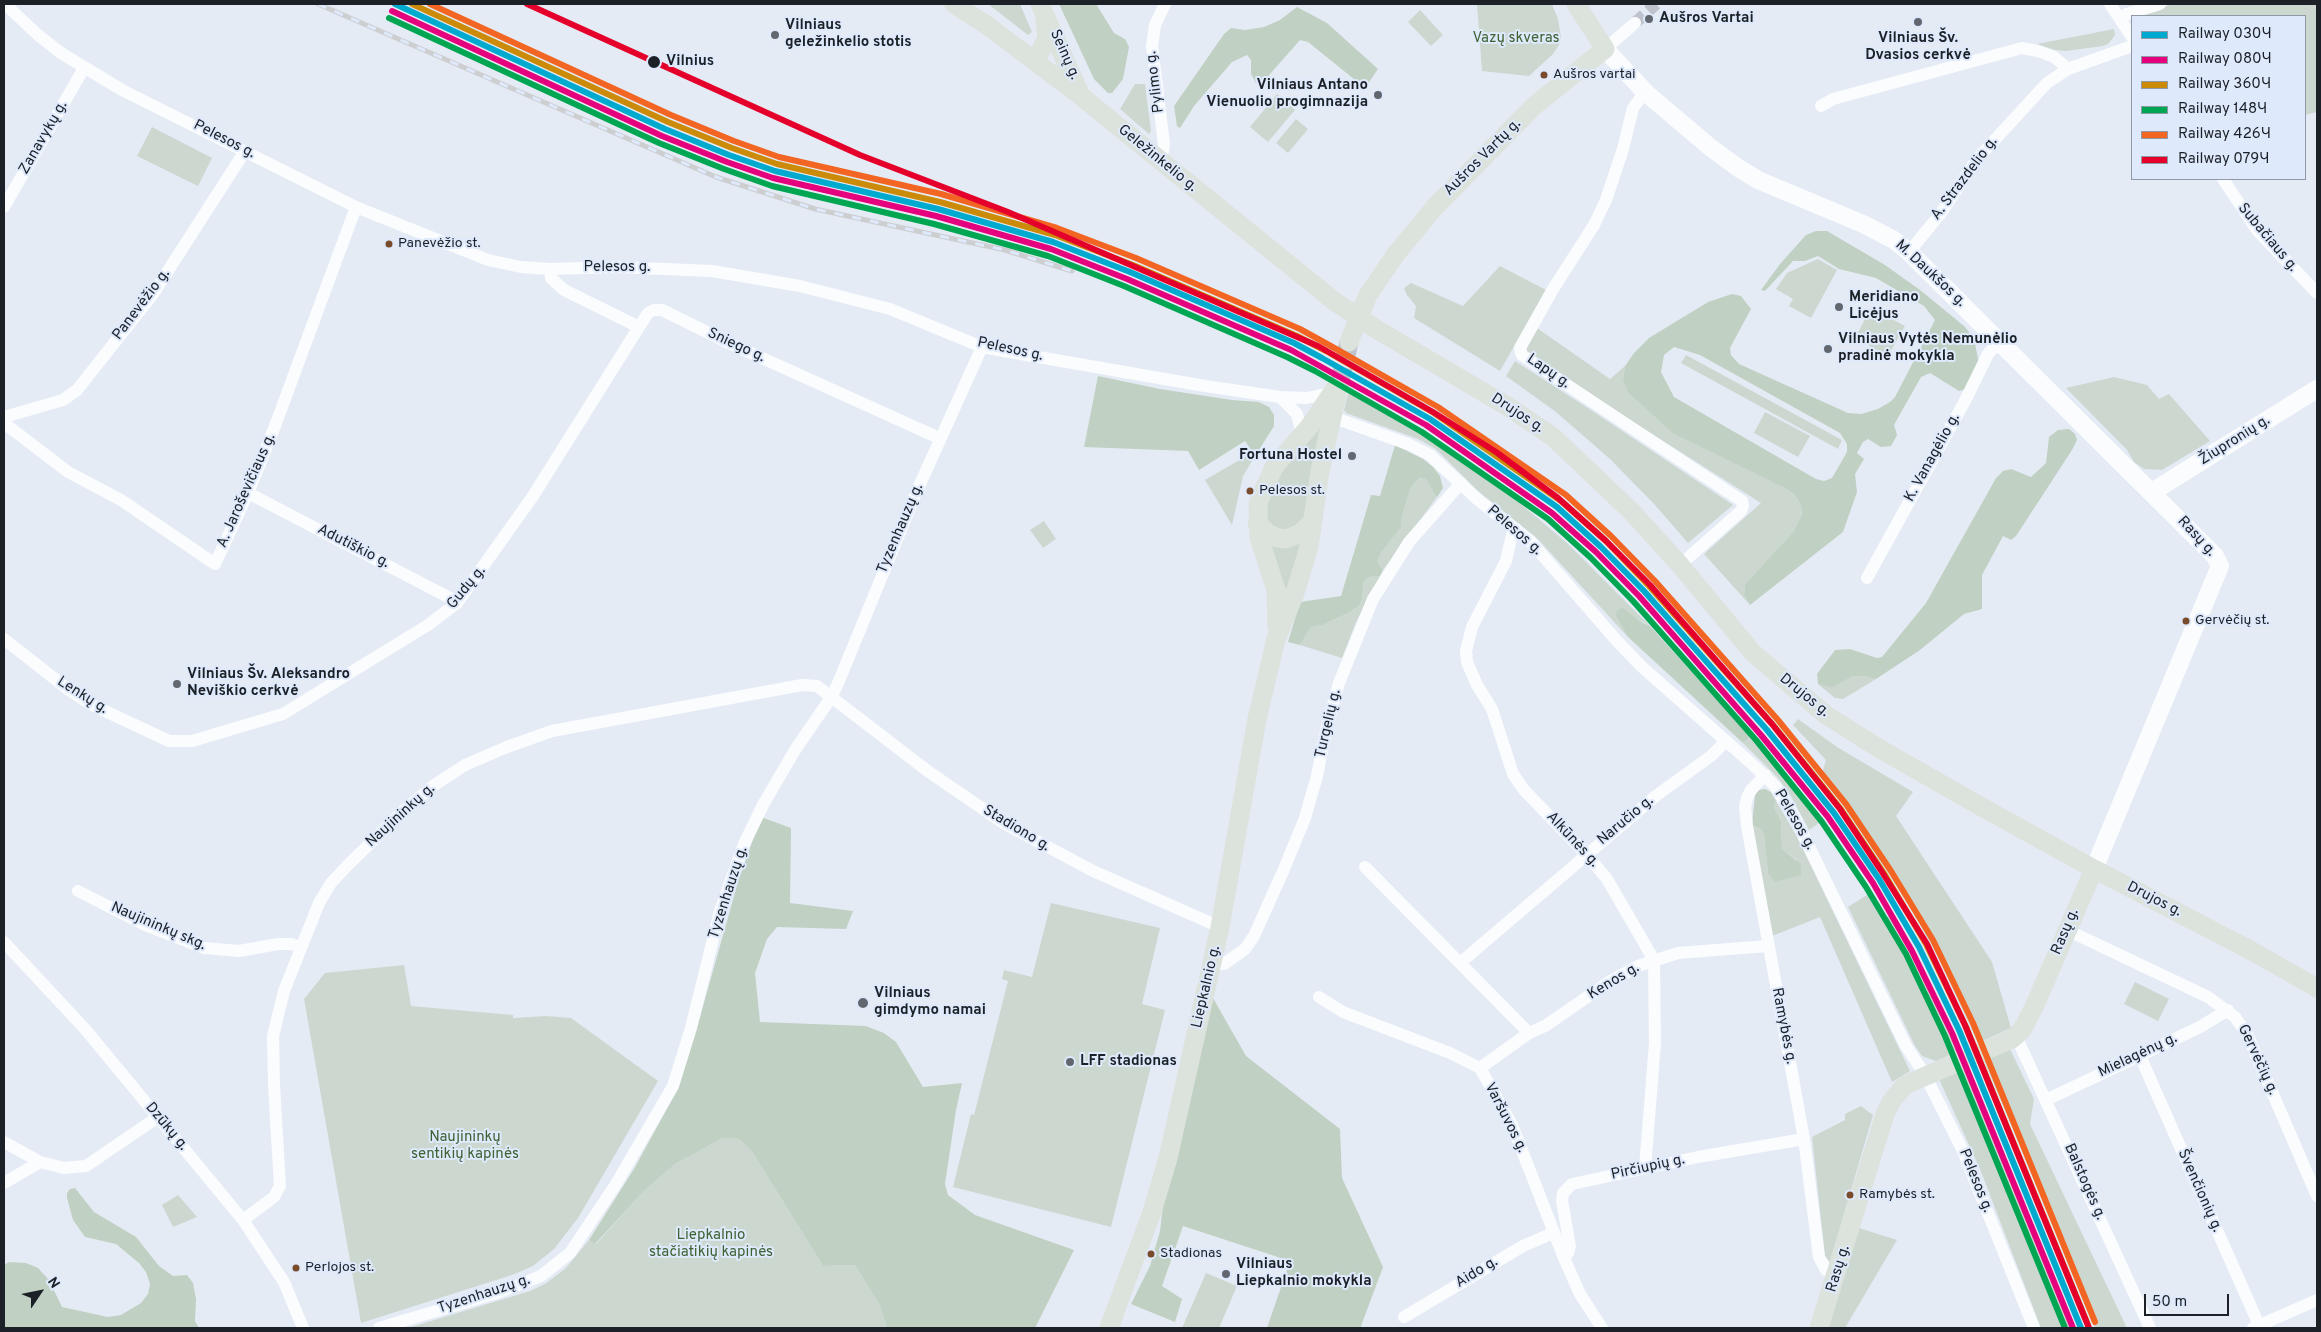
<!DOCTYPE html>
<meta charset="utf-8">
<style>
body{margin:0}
#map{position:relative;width:2321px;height:1332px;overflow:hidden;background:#e5ebf5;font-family:Overpass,sans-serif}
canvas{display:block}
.frame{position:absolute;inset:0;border:5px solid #1c2027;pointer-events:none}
.legend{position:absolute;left:2131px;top:15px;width:175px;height:165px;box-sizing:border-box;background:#dee9fc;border:1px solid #9099a7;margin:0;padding:6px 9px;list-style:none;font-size:15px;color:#1c2027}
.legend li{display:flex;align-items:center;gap:10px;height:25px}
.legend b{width:25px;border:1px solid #9099a7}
.north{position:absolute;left:15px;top:1267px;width:50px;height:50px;-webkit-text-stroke:4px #dee9fc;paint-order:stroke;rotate:56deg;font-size:14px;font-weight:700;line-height:20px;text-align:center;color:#1c2027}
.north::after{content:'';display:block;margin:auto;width:18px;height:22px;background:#1c2027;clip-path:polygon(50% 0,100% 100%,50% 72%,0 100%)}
.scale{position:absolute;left:2144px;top:1294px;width:85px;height:22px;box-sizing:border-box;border:2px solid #1c2027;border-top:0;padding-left:6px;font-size:15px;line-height:18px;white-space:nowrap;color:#1c2027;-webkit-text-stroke:4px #dee9fc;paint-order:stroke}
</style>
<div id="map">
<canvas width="2321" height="1332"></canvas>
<div class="frame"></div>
<ul class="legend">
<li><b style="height:6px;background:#00a9ce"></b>Railway 030Ч</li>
<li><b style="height:6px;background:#e5007d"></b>Railway 080Ч</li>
<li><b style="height:6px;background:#cb8b08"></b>Railway 360Ч</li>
<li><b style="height:6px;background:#00a651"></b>Railway 148Ч</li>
<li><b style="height:6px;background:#f26522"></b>Railway 426Ч</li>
<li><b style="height:6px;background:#e4002b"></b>Railway 079Ч</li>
</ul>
<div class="north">N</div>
<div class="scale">50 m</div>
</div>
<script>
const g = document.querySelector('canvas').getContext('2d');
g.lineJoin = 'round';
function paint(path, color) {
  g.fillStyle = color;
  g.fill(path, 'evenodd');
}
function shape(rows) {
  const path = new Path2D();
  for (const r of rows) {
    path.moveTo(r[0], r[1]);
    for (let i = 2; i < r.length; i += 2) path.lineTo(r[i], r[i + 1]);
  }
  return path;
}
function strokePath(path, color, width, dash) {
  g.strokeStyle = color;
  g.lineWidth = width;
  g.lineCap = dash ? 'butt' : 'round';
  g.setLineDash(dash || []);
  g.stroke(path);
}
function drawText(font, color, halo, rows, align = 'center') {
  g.font = font + ' Overpass,sans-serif';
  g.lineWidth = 4;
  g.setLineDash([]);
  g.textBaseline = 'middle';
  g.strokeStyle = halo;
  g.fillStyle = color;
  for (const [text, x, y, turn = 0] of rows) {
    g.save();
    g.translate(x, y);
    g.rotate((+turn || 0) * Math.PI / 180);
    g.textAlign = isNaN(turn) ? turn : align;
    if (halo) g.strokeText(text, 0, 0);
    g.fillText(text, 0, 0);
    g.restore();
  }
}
paint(shape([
 [988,4,1020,4,1032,32,1028,35],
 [1477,4,1552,4,1558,19,1561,37,1559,45,1553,54,1529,76,1482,71],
 [2173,4,2317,4,2317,112,2305,115,2305,16,2133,16],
 [1420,10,1443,35,1431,46,1408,22],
 [2114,29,2115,35,2108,44,2103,46,2066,51,2055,50,2037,44],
 [1135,84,1145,84,1151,131,1149,134,1120,109],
 [1277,94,1295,110,1268,142,1250,127],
 [1296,119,1308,129,1288,153,1276,143],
 [152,127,212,158,198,186,137,156],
 [1818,259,1837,270,1811,318,1789,306,1793,299,1776,289,1787,273],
 [1500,266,1546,290,1500,371,1414,318,1416,306,1407,295,1404,288,1411,283,1463,306],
 [1871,308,1905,326,1888,356,1855,338],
 [1537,328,1610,379,1625,366,1623,380,1795,495,1800,503,1802,512,1794,531,1745,584,1744,595,1750,605,1704,554,1761,503,1526,354,1524,349],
 [1686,355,1842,440,1838,449,1681,363],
 [1515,361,1594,412,1733,505,1688,543,1655,505,1610,459,1556,412,1506,376],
 [2114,377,2147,385,2159,399,2169,394,2210,441,2162,470,2144,469,2134,462,2127,450,2066,388],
 [1349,390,1437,440,1508,493,1568,544,1650,626,1633,616,1617,610,1615,615,1628,637,1537,538,1478,491,1436,449,1418,439,1346,413,1344,410],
 [1765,412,1810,436,1798,457,1754,433],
 [1321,426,1313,481,1302,524,1295,531,1269,528,1265,512,1268,495,1285,465],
 [1248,455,1249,460,1252,461,1243,476,1232,525,1205,480],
 [1421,478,1426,479,1431,484,1437,497,1383,570,1378,563,1379,556,1401,527,1402,516,1411,487],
 [1044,521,1056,539,1043,548,1030,530],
 [1265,539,1302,542,1288,588,1285,589],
 [1380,576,1356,622,1342,658,1300,645,1311,627,1323,625,1350,612,1359,606,1362,599,1364,581,1370,577],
 [1853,676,1864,676,1876,679,1843,699,1835,698,1818,684,1832,686],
 [1798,719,1837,747,1913,792,1896,816,1992,962,2011,1028,1978,1043,1937,955,1906,900,1822,774,1826,760,1793,725],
 [1750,737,1782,773,1822,821,1809,830,1791,796,1778,778,1743,743],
 [1776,801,1796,835,1910,1071,1892,1082,1820,917,1772,936,1752,825,1761,829,1764,835,1768,873,1797,860,1782,849,1781,821,1774,808],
 [1870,893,1885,918,1893,914,1923,971,1961,1050,1936,1061,1922,1056,1915,1046,1848,907],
 [1051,903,1160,928,1142,1004,1165,1010,1111,1227,953,1187,971,1114,974,1115,1008,981,1002,979,1004,970,1032,977],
 [404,965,411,1006,513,1015,513,1018,546,1016,571,1018,658,1081,578,1218,554,1249,533,1266,512,1275,361,1323,304,999,325,973],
 [2135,982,2169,999,2158,1021,2124,1004],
 [2009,1047,2034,1099,2030,1124,2127,1328,2095,1328,2068,1257,1983,1059],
 [1966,1067,2063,1302,2072,1328,2041,1328,1980,1169,1939,1079],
 [1861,1106,1873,1115,1830,1262,1825,1256,1812,1137,1845,1120,1845,1114],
 [723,1138,739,1139,753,1153,823,1266,855,1265,879,1304,887,1328,408,1328,530,1291,545,1284,566,1268,589,1240,596,1244,644,1191,675,1164],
 [178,1195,197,1217,173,1227,162,1205],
 [1859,1228,1897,1240,1845,1328,1827,1328],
 [1206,1273,1237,1286,1219,1328,1182,1328]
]), '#ccd7d0');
paint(shape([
 [1059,4,1096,4,1114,33,1125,39,1129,47,1123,79,1112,93,1108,93,1094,79],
 [1297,7,1327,23,1378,69,1365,88,1308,42,1300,40,1263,82,1256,83,1251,74,1251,60,1247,55,1232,62,1194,106,1180,128,1177,126,1174,106,1224,34,1231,28,1245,30,1264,27,1280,20],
 [1816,231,1827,231,1885,265,1920,290,1964,326,1974,338,1979,364,1969,385,1963,390,1959,391,1930,373,1921,377,1894,425,1897,435,1891,446,1881,447,1868,439,1863,442,1857,453,1864,459,1855,474,1857,492,1843,532,1750,605,1744,595,1745,584,1794,531,1802,513,1800,503,1795,495,1783,487,1673,433,1628,392,1623,380,1625,366,1634,353,1649,338,1708,302,1732,294,1741,296,1751,309,1730,348,1731,355,1739,364,1848,413,1861,414,1878,409,1890,402,1895,397,1935,320,1924,306,1876,278,1839,269,1818,256,1805,261,1793,261,1765,291,1761,290,1780,264,1806,235],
 [1674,347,1700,355,1840,433,1847,444,1847,452,1832,478,1824,481,1816,479,1674,397,1661,372,1664,355],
 [1098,376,1160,389,1232,400,1259,402,1269,407,1274,415,1274,426,1252,461,1249,460,1248,455,1252,451,1245,441,1199,470,1188,451,1084,447],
 [2069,429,2075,434,2077,440,2072,450,2016,536,2011,540,2003,536,1982,575,1982,609,1964,614,1920,650,1876,679,1864,676,1853,676,1832,687,1818,684,1817,674,1835,650,1850,649,1877,658,1882,657,1926,603,1996,478,2003,471,2011,469,2031,477,2046,463,2049,437,2058,430],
 [1395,445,1423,459,1433,467,1440,476,1443,488,1437,497,1426,479,1420,478,1411,487,1402,516,1401,527,1379,556,1378,563,1383,570,1380,576,1370,577,1364,581,1362,599,1359,606,1350,612,1323,625,1311,627,1300,645,1288,642,1300,602,1341,596,1371,495,1380,496],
 [1623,608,1643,623,1650,626,1750,737,1743,743,1628,637,1615,615,1617,610],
 [1765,789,1771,792,1776,801,1774,808,1781,821,1782,849,1801,864,1801,875,1775,882,1768,873,1764,835,1761,829,1752,825,1755,795,1759,790],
 [761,817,791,828,790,903,853,911,846,929,777,927,767,939,755,973,760,1022,866,1026,884,1033,896,1042,923,1087,962,1083,956,1110,945,1184,948,1195,975,1215,1074,1250,1035,1328,887,1328,879,1304,855,1265,823,1266,753,1153,739,1139,723,1138,675,1164,644,1191,595,1244,589,1240,634,1169,675,1094,700,1017,738,882],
 [1213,998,1246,1056,1340,1129,1342,1178,1383,1267,1361,1326,1362,1328,1267,1328,1290,1261,1183,1226,1162,1286,1182,1299,1175,1322,1131,1304,1150,1266,1160,1231,1164,1197],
 [75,1188,94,1212,136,1237,159,1266,173,1276,187,1275,193,1283,196,1299,195,1321,199,1328,4,1328,4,1265,9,1262,26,1263,38,1268,49,1280,62,1307,108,1317,121,1315,141,1303,148,1294,150,1284,146,1272,139,1263,116,1244,85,1237,73,1220,67,1198,67,1193,70,1189]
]), '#c0d0c2');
strokePath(shape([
 [1635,23,1656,4]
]), '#bdc2cc', 12, [12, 6]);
strokePath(shape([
 [1339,386,1349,342]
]), '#bdc2cc', 19, [19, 9]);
strokePath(shape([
 [5,4,38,35,61,53,122,90,356,207,488,260,521,267,550,269,616,267,712,271,800,286,890,309,982,347,998,350,1205,386,1280,397,1307,398,1330,393],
 [2110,4,2132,37],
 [2120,19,2127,14,2160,4],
 [1605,49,1635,23],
 [1645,92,1633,108,1623,149,1606,200,1594,225,1553,289,1520,348,1521,352,1522,355,1742,501,1743,506,1741,511,1680,565],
 [1821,106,1833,99,2022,48,2038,51,2054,57,2068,69],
 [1157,160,1163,151,1164,144,1152,46,1155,25,1165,4],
 [2223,179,2257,230,2317,293],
 [4,207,84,68],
 [1909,252,1941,213,1977,159,2047,83,2068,69,2132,46],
 [550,269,551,278,564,290,639,327,648,313,654,310,662,310,729,343,939,438],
 [1280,397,1297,414,1301,430,1299,439],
 [4,417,63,400,77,390,153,294,245,151],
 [1332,417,1408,444,1430,455,1477,499,1530,541,1617,641,1642,667,1751,763,1775,786,1796,820,1906,1046,1925,1075,1963,1151,2034,1328],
 [4,423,68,472,121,500,215,564,248,493,275,426,356,207],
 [248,493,450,598,457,603],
 [1516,529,1512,535,1506,561,1472,627,1466,651,1467,662,1477,685,1492,709,1513,774,1524,790,1587,855,1607,879,1654,960,1655,1043,1645,1168],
 [1867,578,1966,399,1988,354,2000,340],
 [4,639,69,690,92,705,169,741,192,741,283,714,428,625,457,603,533,496,639,327],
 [1765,775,1751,790,1747,798,1745,807,1747,826,1804,1139,1819,1257,1826,1270,1837,1275],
 [1365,867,1529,1033],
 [78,891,145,925,204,948,239,951,278,944,292,944,300,948],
 [2067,930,2208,997,2235,1017,2247,1034,2317,1196],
 [4,942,85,1029,243,1220,284,1282,303,1328],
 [1460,963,1657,795,1711,756,1726,741],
 [1212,964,1224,964,1245,949,1254,936,1284,869,1305,818,1317,776,1327,726,1339,683,1373,599,1409,542,1461,483],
 [1319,997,1343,1012,1450,1053,1480,1068,1512,1125,1564,1258,1580,1294,1602,1328],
 [2016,1036,2150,1328],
 [2140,1056,2259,1325],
 [1480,1068,1529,1033,1545,1026,1609,982,1638,966,1678,953,1768,946],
 [2046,1100,2200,1027,2228,1010],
 [4,1142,40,1162],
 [4,1183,40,1162,64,1168,86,1166,158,1117],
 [243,1220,274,1197,280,1186,274,1085,273,1036,284,991,319,903,331,883,347,866,403,811,433,786,465,765,507,747,552,731,802,685,817,686,929,772,1005,824,1093,871,1220,927],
 [1564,1258,1568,1253,1570,1246,1562,1201,1563,1193,1572,1184,1698,1157,1804,1139],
 [1404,1317,1523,1246,1553,1233],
 [379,1328,500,1292,541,1276,570,1253,616,1184,673,1086,691,1028,720,911,744,844,764,803,795,750,832,696,839,681,916,493,982,347],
 [2253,1328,2317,1300]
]), '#fbfcfe', 12);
strokePath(shape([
 [1605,49,1645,92,1711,148,1737,167,1758,180,1863,224,1894,240,1909,252,2215,556,2220,566,2094,869],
 [2152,492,2317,389]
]), '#fbfcfe', 18);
strokePath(shape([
 [954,4,988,26,1082,97,1334,301,1376,329,1507,406,1553,437,1632,512,1680,565,1753,653,1826,715,1880,749,1980,806,2094,869,2250,950,2317,988],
 [1040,4,1081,96],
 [1035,62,1047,38,1045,20],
 [1349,342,1368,295,1396,254,1434,208,1534,106,1605,49,1576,4],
 [1257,523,1269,534,1278,538,1286,539,1301,533,1313,521],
 [1277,627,1276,590,1259,537,1258,503,1274,467,1309,427,1334,390],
 [1109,1328,1152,1212,1168,1158,1220,927,1257,719,1276,639,1295,593,1309,547,1320,471,1339,386],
 [1819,1328,1885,1114,1891,1102,1905,1085,2012,1039,2022,1030,2034,1007,2094,869]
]), '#dce2dc', 19);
const rail = shape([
 [318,4,716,177,815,209,1005,250,1072,271]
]);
strokePath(rail, '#ccced0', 5);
strokePath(rail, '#dee9fc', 3, [9]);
strokePath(shape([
 [395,4,665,129,729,155,775,171,938,209,1053,242,1130,272,1294,343,1322,358,1430,419,1557,507,1601,547,1644,591,1767,730,1834,813,1879,879,1919,947,1959,1030,2081,1328]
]), '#00a9ce', 6);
strokePath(shape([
 [392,11,662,136,727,162,773,178,936,216,1051,249,1127,279,1291,350,1426,425,1552,513,1596,552,1639,596,1761,735,1828,817,1873,883,1912,951,1952,1033,2073,1328]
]), '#e5007d', 6);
strokePath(shape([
 [412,4,668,122,732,148,777,164,940,202,1055,235,1133,265,1297,336,1326,351,1434,413,1561,501,1606,541,1649,586,1773,725,1840,808,1885,875,1926,944,1966,1027,2088,1325]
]), '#cb8b08', 6);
strokePath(shape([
 [389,18,659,143,724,169,772,186,934,224,1048,256,1124,286,1287,357,1315,371,1422,432,1548,519,1591,558,1633,601,1756,740,1822,822,1866,887,1906,954,1945,1036,2065,1328]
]), '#00a651', 6);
strokePath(shape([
 [430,4,671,115,734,141,779,157,941,194,1057,228,1136,258,1300,329,1329,345,1438,407,1566,495,1611,536,1655,581,1778,720,1846,804,1891,871,1933,940,1973,1023,2095,1322]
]), '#f26522', 6);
strokePath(shape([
 [527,4,860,155,1008,212,1318,346,1433,412,1496,452,1558,498,1606,541,1650,585,1772,724,1840,809,1882,872,1927,944,1965,1025,2089,1328]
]), '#e4002b', 6);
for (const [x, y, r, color] of [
 [1649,19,5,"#62676f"],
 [1918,22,5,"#62676f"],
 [775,35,5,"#62676f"],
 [654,62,7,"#1c2027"],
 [1544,75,4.5,"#7a4b2a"],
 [1378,95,5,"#62676f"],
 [389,244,4.5,"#7a4b2a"],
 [1839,307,5,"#62676f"],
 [1828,349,5,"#62676f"],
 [1352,456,5,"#62676f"],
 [1250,491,4.5,"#7a4b2a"],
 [2186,621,4.5,"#7a4b2a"],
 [177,684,5,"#62676f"],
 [863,1003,6,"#62676f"],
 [1070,1062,5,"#62676f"],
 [1850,1195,4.5,"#7a4b2a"],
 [1151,1254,4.5,"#7a4b2a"],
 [296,1268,4.5,"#7a4b2a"],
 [1226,1274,5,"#62676f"]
]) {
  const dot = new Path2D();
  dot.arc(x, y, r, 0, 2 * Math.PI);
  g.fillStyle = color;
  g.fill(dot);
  strokePath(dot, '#dee9fc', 2);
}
drawText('14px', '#1c2027', '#dee9fc', [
 ["Aušros vartai",1553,75],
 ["Panevėžio st.",398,244],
 ["Pelesos st.",1259,491],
 ["Gervėčių st.",2195,621],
 ["Ramybės st.",1859,1195],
 ["Stadionas",1160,1254],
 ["Perlojos st.",305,1268]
], 'left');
drawText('bold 15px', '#1c2027', '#dee9fc', [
 ["Aušros Vartai",1659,19],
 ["Vilniaus",785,26],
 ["geležinkelio stotis",785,43],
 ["Vilniaus Šv.",1918,39,"center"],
 ["Dvasios cerkvė",1918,56,"center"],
 ["Vilniaus Antano",1368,86,"right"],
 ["Vienuolio progimnazija",1368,103,"right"],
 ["Meridiano",1849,298],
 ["Licėjus",1849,315],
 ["Vilniaus Vytės Nemunėlio",1838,340],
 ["pradinė mokykla",1838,357],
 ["Fortuna Hostel",1342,456,"right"],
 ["Vilniaus Šv. Aleksandro",187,675],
 ["Neviškio cerkvė",187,692],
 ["Vilniaus",874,994],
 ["gimdymo namai",874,1011],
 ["LFF stadionas",1080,1062],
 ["Vilniaus",1236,1265],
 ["Liepkalnio mokykla",1236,1282]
], 'left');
drawText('15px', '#3f6232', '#dee9fc', [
 ["Vazų skveras",1516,39],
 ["Naujininkų",465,1138],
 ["sentikių kapinės",465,1155],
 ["Liepkalnio",711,1236],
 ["stačiatikių kapinės",711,1253]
]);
drawText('15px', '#1c2027', '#dee9fc', [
 ["Seinų g.",1064,55,66],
 ["Pylimo g.",1156,82,-97],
 ["Zanavykų g.",44,138,-60],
 ["Pelesos g.",224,140,27],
 ["Aušros Vartų g.",1483,158,-45],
 ["Geležinkelio g.",1157,159,39],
 ["A. Strazdelio g.",1965,179,-53],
 ["Subačiaus g.",2267,238,50],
 ["Pelesos g.",617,268],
 ["M. Daukšos g.",1930,274,43],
 ["Panevėžio g.",142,305,-53],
 ["Sniego g.",736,346,25],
 ["Pelesos g.",1010,350,12],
 ["Lapų g.",1548,372,34],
 ["Drujos g.",1517,414,33],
 ["Žiupronių g.",2235,441,-32],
 ["K. Vanagėlio g.",1933,458,-61],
 ["A. Jaroševičiaus g.",247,491,-66],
 ["Tyzenhauzų g.",901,529,-67],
 ["Pelesos g.",1514,531,41],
 ["Rasų g.",2196,537,47],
 ["Adutiškio g.",353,547,27],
 ["Gudų g.",467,588,-50],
 ["Lenkų g.",82,696,32],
 ["Drujos g.",1804,696,39],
 ["Turgelių g.",1329,724,-77],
 ["Naujininkų g.",401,816,-42],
 ["Pelesos g.",1794,820,60],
 ["Naručio g.",1626,821,-40],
 ["Stadiono g.",1016,829,31],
 ["Alkūnės g.",1572,840,47],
 ["Tyzenhauzų g.",729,893,-72],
 ["Drujos g.",2154,900,27],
 ["Naujininkų skg.",158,927,23],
 ["Rasų g.",2066,932,-67],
 ["Kenos g.",1614,982,-31],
 ["Liepkalnio g.",1207,987,-77],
 ["Ramybės g.",1783,1026,79],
 ["Mielagėnų g.",2138,1056,-25],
 ["Gervėčių g.",2257,1060,65],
 ["Varšuvos g.",1505,1118,63],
 ["Dzūkų g.",166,1127,50],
 ["Pirčiupių g.",1648,1168,-12],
 ["Pelesos g.",1975,1181,68],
 ["Balstogės g.",2084,1182,66],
 ["Švenčionių g.",2199,1191,66],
 ["Rasų g.",1839,1269,-73],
 ["Aido g.",1477,1273,-31],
 ["Tyzenhauzų g.",484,1295,-18]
]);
drawText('bold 15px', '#1c2027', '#dee9fc', [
 ["Vilnius",666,62]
], 'left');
</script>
